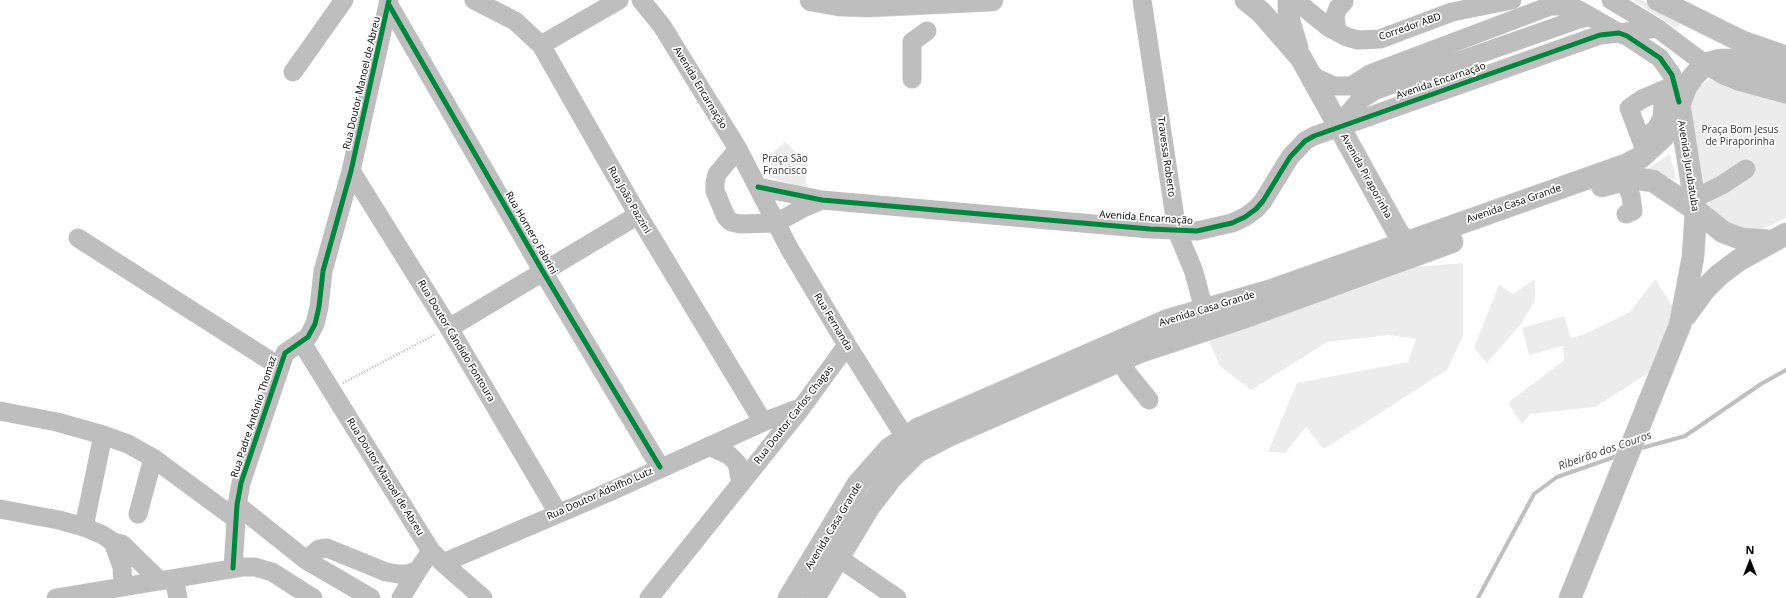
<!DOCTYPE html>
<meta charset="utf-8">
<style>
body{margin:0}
#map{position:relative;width:1786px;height:598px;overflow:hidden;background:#fff;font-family:"Open Sans",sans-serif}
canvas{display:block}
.north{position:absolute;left:1730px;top:542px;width:40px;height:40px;-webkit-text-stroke:3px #fff;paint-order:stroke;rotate:0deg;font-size:11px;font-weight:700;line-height:16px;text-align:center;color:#000}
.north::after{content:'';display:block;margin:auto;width:14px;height:18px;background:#000;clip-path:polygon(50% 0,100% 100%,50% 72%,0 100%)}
</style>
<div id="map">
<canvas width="1786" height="598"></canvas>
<div class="north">N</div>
</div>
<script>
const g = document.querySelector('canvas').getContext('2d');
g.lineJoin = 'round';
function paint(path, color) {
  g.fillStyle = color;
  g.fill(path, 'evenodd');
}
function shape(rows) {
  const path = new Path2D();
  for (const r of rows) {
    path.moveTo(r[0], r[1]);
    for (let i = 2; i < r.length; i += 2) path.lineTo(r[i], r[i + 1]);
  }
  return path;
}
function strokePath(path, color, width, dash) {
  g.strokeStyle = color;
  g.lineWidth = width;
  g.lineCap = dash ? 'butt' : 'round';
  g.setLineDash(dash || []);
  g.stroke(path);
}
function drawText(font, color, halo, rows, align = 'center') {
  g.font = font + ' "Open Sans",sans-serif';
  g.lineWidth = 3.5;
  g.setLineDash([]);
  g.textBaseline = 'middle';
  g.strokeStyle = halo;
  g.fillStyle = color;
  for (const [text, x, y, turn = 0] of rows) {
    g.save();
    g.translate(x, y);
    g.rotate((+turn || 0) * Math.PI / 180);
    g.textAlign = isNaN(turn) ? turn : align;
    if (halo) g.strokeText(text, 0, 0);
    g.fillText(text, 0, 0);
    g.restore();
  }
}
paint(shape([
 [1633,0,1642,0,1681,21,1679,26,1674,27],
 [1709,80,1786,99,1786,218,1763,229,1751,231,1727,227,1712,212,1690,124,1691,104,1696,89],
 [785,142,805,161,806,186,798,186,769,177,760,163],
 [1670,154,1676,180,1647,169],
 [1463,263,1463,336,1447,370,1324,449,1306,427,1285,453,1268,452,1297,383,1408,362,1416,339,1389,335,1327,342,1251,390,1220,366,1208,339,1357,289,1416,267],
 [1535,279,1535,300,1521,324,1487,363,1474,348,1499,285,1513,294],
 [1655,279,1677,313,1656,368,1595,407,1530,414,1522,424,1508,403,1564,360,1563,346,1529,355,1522,328,1564,316,1571,338,1585,334,1630,312]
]), '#ececec');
strokePath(shape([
 [1638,449,1685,436,1761,384,1786,370],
 [1478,598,1534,494,1557,477,1620,455]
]), '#bfbfbf', 4);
const major = shape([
 [811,0,839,5,869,6,992,0],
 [1246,0,1261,12,1301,58,1398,233,1413,252],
 [1289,0,1289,21,1297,47],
 [1658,0,1743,42,1786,57],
 [1602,186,1624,180,1639,179,1653,181,1696,210,1723,232,1742,239,1771,241],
 [1686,315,1705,289,1719,275,1739,260,1786,234],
 [789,598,858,484,889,449,918,429,1168,320,1269,291,1628,164,1641,157,1663,137,1675,116,1686,87,1693,77,1705,64,1720,60,1731,60,1749,64,1786,77],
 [814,598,869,507,891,478,917,452,948,436,1142,351,1251,315,1452,242],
 [1570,598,1680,325,1693,257,1696,210,1679,103]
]);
strokePath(major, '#dbdbdb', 23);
strokePath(shape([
 [343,383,436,334]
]), '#b9b9b9', 2.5, [1, 2]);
strokePath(shape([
 [474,0,515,21,541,45,638,215,763,422],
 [641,0,662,26,738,149,789,248,847,345,905,437,915,449],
 [1142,0,1177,231,1194,272,1204,310],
 [1295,0,1328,27,1347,37,1358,40,1380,39,1452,12,1512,0],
 [1611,0,1657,28,1705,64,1723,75,1738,81,1786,94],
 [389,5,542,270,660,467],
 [1337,32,1335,16,1338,8,1344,2],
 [541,45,619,0],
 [293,72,344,0],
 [1309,72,1318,79,1334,86,1351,86,1370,74,1550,6,1569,6,1579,10,1619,33,1657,28],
 [912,79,912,42,927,31],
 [1338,126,1360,100,1376,90,1579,19,1591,17],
 [1648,136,1656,129,1662,118,1663,105,1660,91],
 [738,149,717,174,715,183,715,191,726,217,731,222,740,224,776,223,803,208,822,200],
 [1646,153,1629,108,1642,99,1675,85],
 [351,171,449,328,558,513],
 [1624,180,1631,196,1633,211,1626,214],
 [758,187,822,200,1150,229,1197,231,1232,223,1245,217,1256,209,1263,201,1290,157,1305,141,1314,136,1600,35,1619,33,1627,36,1660,58,1672,75,1679,102],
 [1695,198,1722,185,1746,169],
 [78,238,280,367],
 [449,328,638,215],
 [302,343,431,551,443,563,483,598],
 [1113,347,1128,374,1149,400],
 [0,411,57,422,103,435,128,444,153,458,236,519],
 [709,446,729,455,737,463,741,484],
 [237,505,306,560,371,598],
 [0,509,59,520,84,527,103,535,113,542,122,544,160,581],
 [138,514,153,458],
 [84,527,103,435],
 [113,542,122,567,123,586],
 [839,558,897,598],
 [306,560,319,549,327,548,386,572,398,574,408,574,418,570,431,551],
 [443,563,609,492,763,422,802,407],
 [233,568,237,505,241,483,285,353,308,337,315,324,319,307,323,271,351,171,389,0],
 [174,579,178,598],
 [56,598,243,567,255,567,272,572,313,598],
 [401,598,418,570],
 [649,598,802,407,847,345]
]), '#bebebe', 19);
strokePath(major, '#bebebe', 22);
strokePath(shape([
 [389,5,542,270,660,467],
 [758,187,822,200,1150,229,1197,231,1232,223,1245,217,1256,209,1263,201,1290,157,1305,141,1314,136,1600,35,1619,33,1627,36,1660,58,1672,75,1679,102],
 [233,568,237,505,241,483,285,353,308,337,315,324,319,307,323,271,351,171,389,0]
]), '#00873e', 5);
drawText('10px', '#000', '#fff', [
 ["Corredor ABD",1410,27,-19],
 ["Avenida Encarnação",1441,81,-19],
 ["Rua Doutor Manoel de Abreu",362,83,-77],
 ["Avenida Encarnação",700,88,59],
 ["Travessa Roberto",1166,157,82],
 ["Avenida Jurubatuba",1688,166,81],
 ["Avenida Piraporinha",1366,176,61],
 ["Rua João Pazzini",629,200,60],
 ["Avenida Casa Grande",1514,204,-19],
 ["Avenida Encarnação",1146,218,4],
 ["Rua Homero Fabrini",531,233,60],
 ["Avenida Casa Grande",1207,309,-17],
 ["Rua Fernanda",833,322,59],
 ["Rua Doutor Cândido Fontoura",456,341,59],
 ["Rua Doutor Carlos Chagas",794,415,-52],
 ["Rua Padre Antônio Thomaz",254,417,-72],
 ["Rua Doutor Manoel de Abreu",385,477,58],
 ["Rua Doutor Adolfho Lutz",600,494,-24],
 ["Avenida Casa Grande",834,526,-59]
]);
drawText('10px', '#333', '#fff', [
 ["Praça Bom Jesus",1740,130],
 ["de Piraporinha",1740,142],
 ["Praça São",785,159],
 ["Francisco",785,171]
]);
drawText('italic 11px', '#444', '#fff', [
 ["Ribeirão dos Couros",1605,451,-19]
]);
</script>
